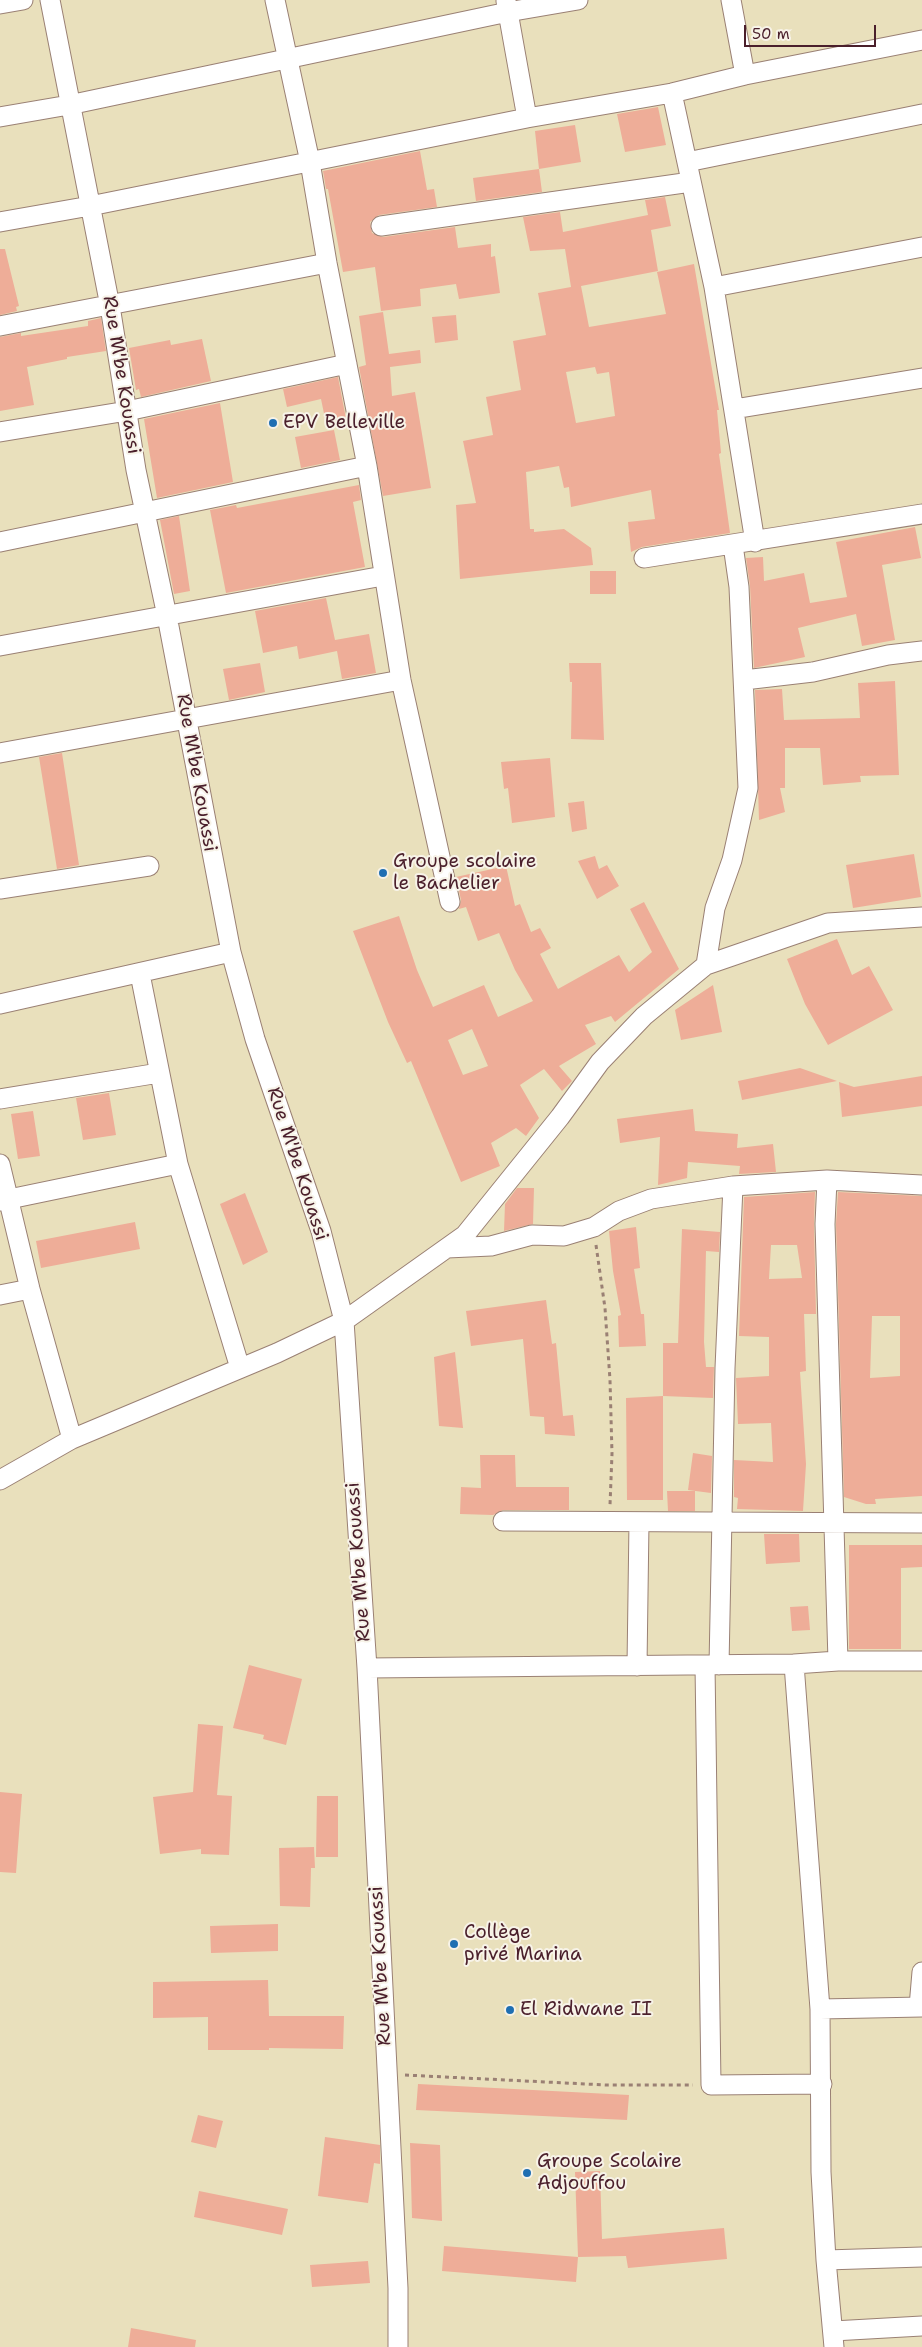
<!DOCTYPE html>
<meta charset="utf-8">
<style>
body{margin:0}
#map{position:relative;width:922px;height:2347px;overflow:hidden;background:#e9e0bc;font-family:"Shantell Sans",sans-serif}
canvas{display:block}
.scale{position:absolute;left:744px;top:25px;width:132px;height:22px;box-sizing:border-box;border:2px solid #4a1f2b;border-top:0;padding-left:6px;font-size:15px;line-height:18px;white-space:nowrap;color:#4a1f2b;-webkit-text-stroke:4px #f7f3e8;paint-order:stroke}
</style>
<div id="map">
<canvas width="922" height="2347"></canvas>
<div class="scale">50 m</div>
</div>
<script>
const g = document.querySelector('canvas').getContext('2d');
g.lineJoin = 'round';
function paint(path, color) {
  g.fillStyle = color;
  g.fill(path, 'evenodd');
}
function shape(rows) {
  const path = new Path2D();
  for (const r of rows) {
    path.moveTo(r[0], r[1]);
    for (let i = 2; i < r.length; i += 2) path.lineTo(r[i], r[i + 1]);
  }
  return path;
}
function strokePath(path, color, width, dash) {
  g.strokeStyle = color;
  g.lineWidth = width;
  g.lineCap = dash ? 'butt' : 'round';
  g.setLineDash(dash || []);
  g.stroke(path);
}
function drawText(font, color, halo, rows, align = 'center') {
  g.font = font + ' "Shantell Sans",sans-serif';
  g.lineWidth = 4;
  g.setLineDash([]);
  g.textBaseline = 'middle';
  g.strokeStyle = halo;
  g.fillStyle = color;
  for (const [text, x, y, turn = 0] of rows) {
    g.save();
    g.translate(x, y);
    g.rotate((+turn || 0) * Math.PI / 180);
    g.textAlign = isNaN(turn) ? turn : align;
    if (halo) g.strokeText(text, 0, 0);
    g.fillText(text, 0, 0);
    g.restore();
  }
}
paint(shape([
 [658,107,666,145,625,152,617,114],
 [575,125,581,162,539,169,535,131],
 [420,151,427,190,434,189,437,207,379,215,370,222,372,233,383,237,455,227,458,248,491,244,491,257,495,256,500,293,459,299,456,284,420,289,421,306,381,311,375,267,343,272,328,189,326,189,323,171],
 [539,169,542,192,476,201,473,178],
 [665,197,671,226,651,230,658,271,581,286,589,327,666,314,657,272,694,264,719,410,717,410,721,453,719,454,730,533,642,547,631,552,628,522,655,519,651,490,571,507,569,487,564,488,559,466,526,472,530,529,534,529,534,532,564,529,591,548,593,565,460,579,456,505,476,503,463,441,493,435,486,397,521,390,513,341,546,335,538,293,571,287,565,249,530,251,523,217,560,212,563,232,648,215,645,200],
 [595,367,597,374,609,372,615,416,576,423,566,372],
 [0,249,5,249,19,306,16,307,17,311,0,315],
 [383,312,389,354,420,350,421,363,390,367,392,396,415,392,431,488,383,496,359,367,366,365,359,316],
 [456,315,458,340,435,343,432,317],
 [101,318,106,351,67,357,67,359,27,367,34,405,0,411,0,337,21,333,21,336,88,326,88,321],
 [202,339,211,381,141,397,139,389,136,390,129,348,170,340,171,345],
 [338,377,347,424,327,428,321,399,287,407,283,389],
 [220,403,233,482,157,498,144,419],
 [334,430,340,460,301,468,295,437],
 [359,485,361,500,353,502,365,567,226,593,210,510,236,505,237,508],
 [179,516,190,591,174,594,160,520],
 [915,527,921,558,882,565,895,640,862,646,856,614,798,628,805,657,754,668,750,586,746,558,763,557,764,581,804,573,810,603,847,597,836,542],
 [590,571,616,571,616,594,590,594],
 [326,598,335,640,369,634,376,673,342,679,337,651,299,659,297,646,263,653,255,611],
 [260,663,265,692,229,700,223,669],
 [569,663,601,663,604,740,571,739,572,682,570,682],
 [895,681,899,775,860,776,861,782,823,785,820,748,785,748,785,788,780,788,785,812,759,820,755,690,782,689,784,720,860,718,858,683],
 [62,753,79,865,57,869,39,757],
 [550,758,555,817,512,823,508,788,504,789,501,762],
 [584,801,587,829,572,832,568,803],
 [914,854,921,897,853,908,846,865],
 [595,856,599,869,607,865,619,886,597,899,578,861],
 [506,866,515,906,520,904,531,932,540,928,551,948,540,954,558,989,619,955,629,972,652,952,630,909,644,902,679,969,615,1022,611,1016,585,1025,596,1044,559,1066,572,1081,562,1091,544,1069,520,1085,539,1118,526,1136,516,1128,491,1143,500,1166,461,1182,411,1061,407,1063,388,1022,353,931,399,916,417,970,433,1007,484,985,498,1017,533,1001,515,970,499,933,478,941,466,907,459,909,461,900,456,877],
 [472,1029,488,1066,463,1075,448,1040],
 [837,939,852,975,869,966,893,1010,828,1045,805,1004,787,959],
 [713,985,722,1032,681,1040,675,1010],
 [800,1068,837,1081,742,1100,738,1081],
 [922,1076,922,1106,842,1117,839,1082,854,1087],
 [109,1093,116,1135,83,1140,76,1098],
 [693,1109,695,1131,738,1134,737,1148,773,1144,776,1172,739,1174,740,1166,688,1162,687,1178,658,1185,660,1137,620,1143,617,1119],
 [33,1111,40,1156,18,1159,11,1114],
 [517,1188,534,1188,533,1224,504,1231,505,1204],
 [815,1192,814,1224,816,1314,804,1314,806,1371,800,1372,806,1464,803,1511,737,1509,738,1498,734,1497,734,1460,773,1462,771,1423,738,1424,736,1378,769,1376,769,1337,739,1336,744,1197],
 [771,1245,797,1245,802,1278,769,1279],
 [838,1192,922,1196,922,1496,875,1499,876,1504,866,1504,844,1497,836,1224],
 [872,1316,900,1316,900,1376,870,1378],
 [245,1193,268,1252,243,1265,220,1204],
 [135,1222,140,1249,41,1268,36,1241],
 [636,1227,640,1268,634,1269,641,1314,644,1314,646,1346,619,1347,618,1316,621,1315,613,1271,609,1231],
 [682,1229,720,1232,719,1252,706,1251,704,1342,706,1367,714,1367,713,1398,663,1396,663,1343,678,1343],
 [546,1300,552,1344,556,1343,563,1416,573,1415,575,1436,545,1434,544,1417,530,1416,523,1339,471,1346,466,1311],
 [455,1352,463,1428,439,1426,434,1357],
 [663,1396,663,1500,627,1500,626,1398],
 [693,1453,712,1456,711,1493,688,1490],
 [480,1455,515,1455,516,1487,569,1487,569,1510,503,1510,493,1515,460,1514,461,1487,481,1488],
 [667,1491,695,1491,695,1511,668,1511],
 [764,1534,799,1534,800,1562,766,1564],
 [849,1545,922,1545,922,1567,901,1568,901,1649,849,1649],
 [808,1606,810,1630,792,1631,790,1607],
 [249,1665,302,1679,286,1745,263,1739,264,1735,233,1728],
 [198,1724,223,1726,217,1795,232,1796,229,1855,201,1854,201,1849,160,1854,153,1797,193,1792],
 [0,1792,22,1794,16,1873,0,1872],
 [317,1796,338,1796,338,1857,316,1857],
 [314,1847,315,1868,311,1868,310,1907,280,1906,279,1848],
 [278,1924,278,1951,211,1953,210,1926],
 [268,1980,269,2016,344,2016,343,2049,269,2048,269,2050,208,2050,208,2017,153,2018,153,1982],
 [418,2084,629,2095,627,2120,416,2110],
 [198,2115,223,2121,216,2148,191,2142],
 [325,2137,380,2145,380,2164,374,2163,368,2203,318,2196],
 [410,2143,440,2145,442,2221,412,2218],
 [600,2171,602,2239,724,2228,727,2259,628,2268,626,2256,578,2257,575,2172],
 [199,2191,288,2209,282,2235,194,2217],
 [444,2246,578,2257,576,2282,442,2271],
 [368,2261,370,2283,312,2287,310,2265],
 [131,2328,196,2340,195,2347,128,2347]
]), '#eead98');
const street = shape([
 [50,0,110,306,136,470,167,616,231,952,255,1039,321,1231,344,1321,367,1668,398,2288,398,2347],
 [275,0,310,162,327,263,367,466,401,680,450,902],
 [731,0,745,75],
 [506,1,527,118],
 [0,4,23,0],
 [672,93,714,287,755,542],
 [0,117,69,105,508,12,578,0],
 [687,162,922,114],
 [0,222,90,206,527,118,672,93,745,75,922,40],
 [381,226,691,182],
 [714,287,922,247],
 [0,326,327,263],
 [734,409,922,378],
 [0,432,127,411,347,364],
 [0,542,367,466],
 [644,558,922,514],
 [0,646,383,576],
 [744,680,813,672,888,655,922,651],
 [0,753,401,680],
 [0,889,149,866],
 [706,965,715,908,732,860,748,788,739,587,733,545],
 [140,974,178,1164,240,1368],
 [0,1004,231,952],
 [0,1099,159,1073],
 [0,1164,30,1289,72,1439],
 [827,1180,825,1224,838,1661],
 [0,1201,178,1164],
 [447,1248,491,1246,532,1235,564,1236,594,1227,619,1211,651,1199,733,1186,827,1180,922,1185],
 [0,1295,30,1289],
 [0,1480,72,1439,277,1353,344,1321,465,1235,560,1117,600,1062,644,1016,706,965,828,923,922,917],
 [503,1521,922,1523],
 [794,1664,820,2009,821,2172,826,2260,834,2347],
 [705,1665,711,2085,822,2084],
 [719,1665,725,1368,733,1186],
 [637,1666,639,1522],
 [367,1668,794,1664,838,1661,922,1661],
 [919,2007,922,1972],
 [820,2009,922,2007],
 [826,2260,922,2257],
 [833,2331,922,2326]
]);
strokePath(street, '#9a8074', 21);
strokePath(shape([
 [596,1245,605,1308,610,1380,612,1454,610,1505],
 [405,2075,606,2085,693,2085]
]), '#9a8074', 3, [4, 4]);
strokePath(street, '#fff', 19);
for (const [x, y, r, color] of [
 [273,423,5,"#1f6fb2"],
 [383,873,5,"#1f6fb2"],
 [454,1944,5,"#1f6fb2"],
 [510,2010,5,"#1f6fb2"],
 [527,2173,5,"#1f6fb2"]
]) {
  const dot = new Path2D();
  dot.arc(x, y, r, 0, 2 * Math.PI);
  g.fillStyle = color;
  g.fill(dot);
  strokePath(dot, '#f7f3e8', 2);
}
drawText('19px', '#4a1f2b', '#f7f3e8', [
 ["Rue M'be Kouassi",121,375,81],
 ["Rue M'be Kouassi",196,773,80],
 ["Rue M'be Kouassi",297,1164,72],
 ["Rue M'be Kouassi",359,1562,-94],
 ["Rue M'be Kouassi",381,1966,-93]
]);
drawText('19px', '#4a1f2b', '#f7f3e8', [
 ["EPV Belleville",283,423],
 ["Groupe scolaire",393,862],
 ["le Bachelier",393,884],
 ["Collège",464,1933],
 ["privé Marina",464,1955],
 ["El Ridwane II",520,2010],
 ["Groupe Scolaire",537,2162],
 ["Adjouffou",537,2184]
], 'left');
</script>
